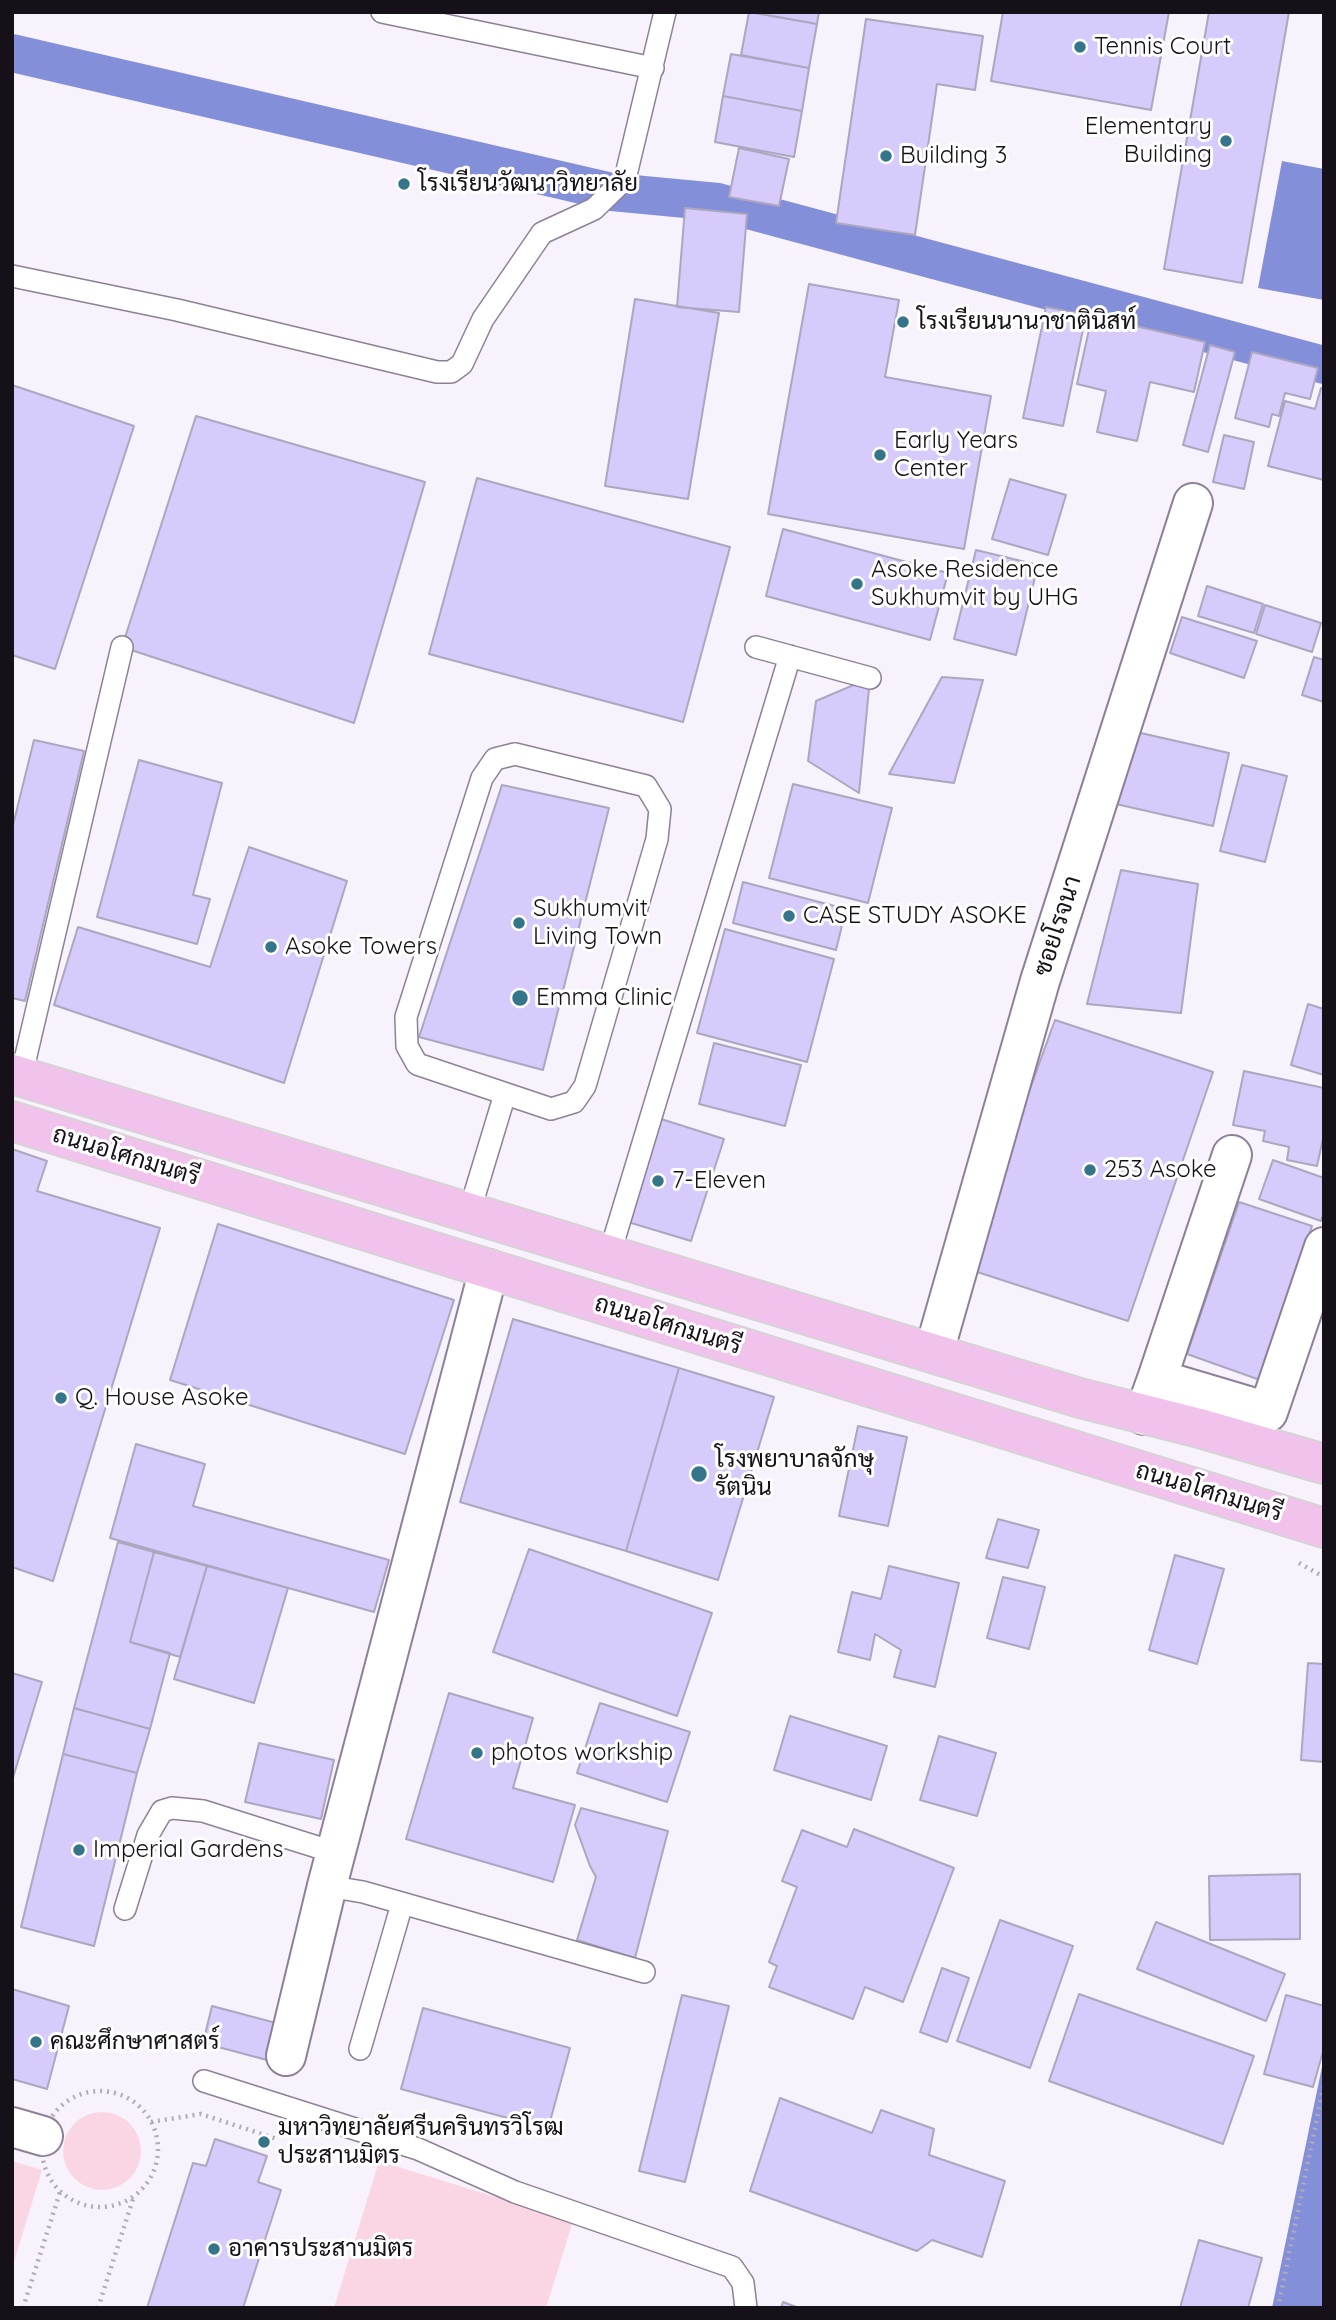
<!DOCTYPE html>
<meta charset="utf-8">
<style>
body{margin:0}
#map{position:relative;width:1336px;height:2320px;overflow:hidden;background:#f8f2fc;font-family:Quicksand,sans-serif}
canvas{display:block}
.frame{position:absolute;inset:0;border:14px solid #161018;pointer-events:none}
</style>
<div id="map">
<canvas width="1336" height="2320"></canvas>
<div class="frame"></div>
</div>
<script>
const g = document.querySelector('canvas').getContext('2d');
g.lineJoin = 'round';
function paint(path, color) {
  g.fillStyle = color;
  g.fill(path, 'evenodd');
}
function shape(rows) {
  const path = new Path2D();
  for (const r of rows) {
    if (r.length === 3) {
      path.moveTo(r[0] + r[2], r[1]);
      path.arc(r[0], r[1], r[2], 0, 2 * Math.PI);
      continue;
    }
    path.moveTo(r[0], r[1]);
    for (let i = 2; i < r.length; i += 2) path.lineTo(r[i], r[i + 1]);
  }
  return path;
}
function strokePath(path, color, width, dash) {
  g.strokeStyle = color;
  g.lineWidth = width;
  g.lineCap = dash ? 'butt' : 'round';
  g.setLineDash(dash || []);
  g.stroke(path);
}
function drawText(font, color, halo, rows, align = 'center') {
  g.font = font + ' Quicksand,Sarabun,sans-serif';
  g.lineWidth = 6;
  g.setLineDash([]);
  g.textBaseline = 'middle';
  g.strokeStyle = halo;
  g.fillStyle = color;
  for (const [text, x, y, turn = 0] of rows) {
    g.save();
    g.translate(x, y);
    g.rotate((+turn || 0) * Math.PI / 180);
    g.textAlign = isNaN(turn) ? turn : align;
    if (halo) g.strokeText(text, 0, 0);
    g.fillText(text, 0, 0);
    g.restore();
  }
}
paint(shape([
 [102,2151,39],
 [12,2161,42,2170,12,2268],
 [379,2161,573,2221,546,2308,334,2308]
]), '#fad6e5');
paint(shape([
 [1282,161,1324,169,1324,300,1258,288],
 [1324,2057,1324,2308,1272,2308]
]), '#848fda');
strokePath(shape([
 [12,53,612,192,718,202,1324,365]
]), '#848fda', 38);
const building = shape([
 [749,12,817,24,809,68,741,55,749,12],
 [750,12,819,12,817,24,750,12],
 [1003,12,1169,12,1151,110,991,81,1003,12],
 [1209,12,1289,12,1242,283,1164,269,1209,12],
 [866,19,983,36,975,90,937,84,915,235,836,223,866,19],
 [731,54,809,68,802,111,723,96,731,54],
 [723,96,802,111,794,157,715,142,723,96],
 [739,148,789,159,779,206,729,197,739,148],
 [685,208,747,214,739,312,677,307,685,208],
 [809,284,899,300,885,377,991,396,964,549,768,514,809,284],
 [635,299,719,313,688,499,605,486,635,299],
 [1046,307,1086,315,1063,426,1023,418,1046,307],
 [1092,316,1205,342,1194,392,1150,382,1137,441,1097,432,1106,391,1077,384,1092,316],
 [1210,345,1235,352,1208,452,1183,445,1210,345],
 [1252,352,1318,368,1310,399,1285,393,1279,416,1272,414,1269,427,1235,418,1252,352],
 [12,385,134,426,55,669,12,655,12,385],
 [1321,388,1324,389,1324,480,1268,466,1285,401,1315,409,1321,388],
 [196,416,425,482,354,723,122,647,196,416],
 [1224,435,1254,442,1244,489,1213,482,1224,435],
 [477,478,730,547,683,722,429,654,477,478],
 [1010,479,1066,495,1048,555,992,539,1010,479],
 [783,529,948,573,930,640,766,596,783,529],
 [976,550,1038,565,1016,655,954,639,976,550],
 [1207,586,1263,604,1254,633,1198,616,1207,586],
 [1265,605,1321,623,1312,652,1256,634,1265,605],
 [1182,617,1257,641,1244,678,1170,653,1182,617],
 [1314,657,1324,660,1324,702,1302,695,1314,657],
 [942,677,983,680,954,783,889,774,942,677],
 [870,678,859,793,808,761,816,701,870,678],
 [1132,731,1229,753,1213,826,1116,804,1132,731],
 [34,740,84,751,25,1001,12,998,12,829,34,740],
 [139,760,222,783,193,895,210,899,197,944,97,917,139,760],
 [1242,765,1287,776,1265,862,1220,851,1242,765],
 [793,784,892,808,868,903,769,878,793,784],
 [502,785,609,808,543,1070,419,1037,502,785],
 [249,847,347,881,284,1083,54,1005,78,927,210,967,249,847],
 [1121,870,1198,884,1181,1013,1087,1004,1121,870],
 [743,882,846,909,836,950,733,923,743,882],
 [725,929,834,959,807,1062,697,1033,725,929],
 [1308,1004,1324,1009,1324,1075,1291,1065,1308,1004],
 [1055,1020,1213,1072,1128,1321,965,1268,1055,1020],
 [714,1043,801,1065,785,1126,699,1104,714,1043],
 [1244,1071,1324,1088,1324,1134,1317,1166,1287,1160,1289,1147,1263,1141,1265,1131,1233,1125,1244,1071],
 [658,1118,724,1139,691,1241,628,1222,658,1118],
 [12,1149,47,1161,37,1191,160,1228,53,1581,12,1567,12,1149],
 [1273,1160,1324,1178,1324,1212,1321,1221,1259,1199,1273,1160],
 [1239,1202,1312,1226,1260,1380,1187,1354,1239,1202],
 [218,1224,454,1300,405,1454,170,1380,218,1224],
 [513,1319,679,1368,626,1551,460,1502,513,1319],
 [679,1368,774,1397,718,1580,626,1551,679,1368],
 [858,1426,907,1437,888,1526,839,1516,858,1426],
 [136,1444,205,1464,193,1506,389,1560,374,1612,110,1538,136,1444],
 [998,1519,1039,1530,1028,1568,986,1558,998,1519],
 [118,1542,154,1552,130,1642,170,1653,150,1729,74,1708,118,1542],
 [529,1549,712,1613,677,1716,493,1652,529,1549],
 [154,1552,207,1566,180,1657,130,1642,154,1552],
 [1175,1555,1224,1569,1197,1664,1149,1650,1175,1555],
 [207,1566,288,1588,254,1703,174,1679,207,1566],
 [889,1566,959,1583,935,1687,894,1677,901,1650,875,1634,870,1660,838,1652,852,1592,881,1599,889,1566],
 [1003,1577,1045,1587,1029,1649,987,1638,1003,1577],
 [1308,1663,1324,1664,1324,1762,1301,1760,1308,1663],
 [12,1673,42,1682,12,1781,12,1673],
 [449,1693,533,1718,513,1788,575,1805,553,1882,406,1839,449,1693],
 [600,1703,690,1732,667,1802,577,1773,600,1703],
 [74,1708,150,1729,137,1773,63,1754,74,1708],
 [790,1716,887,1746,871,1800,774,1770,790,1716],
 [939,1736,996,1753,977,1816,920,1800,939,1736],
 [259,1743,334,1760,321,1819,245,1802,259,1743],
 [63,1754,137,1773,94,1946,21,1927,63,1754],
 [581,1808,668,1831,635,1958,577,1940,596,1877,590,1866,575,1825,581,1808],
 [854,1829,954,1868,903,2002,865,1987,853,2019,769,1987,777,1966,769,1962,797,1887,782,1881,802,1830,847,1847,854,1829],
 [1300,1874,1300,1939,1210,1940,1209,1876,1300,1874],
 [1000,1920,1073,1946,1030,2068,957,2041,1000,1920],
 [1156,1922,1285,1974,1266,2021,1137,1969,1156,1922],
 [942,1968,969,1978,947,2042,920,2032,942,1968],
 [12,1989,69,2006,47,2089,12,2079,12,1989],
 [1079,1994,1254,2056,1223,2144,1049,2081,1079,1994],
 [682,1995,729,2006,685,2182,639,2171,682,1995],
 [1286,1995,1324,2006,1324,2048,1313,2087,1264,2074,1286,1995],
 [212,2006,276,2023,267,2060,203,2043,212,2006],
 [423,2008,570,2048,548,2129,401,2089,423,2008],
 [780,2098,872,2133,881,2110,934,2129,929,2155,1005,2181,982,2257,932,2240,917,2251,750,2191,780,2098],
 [215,2139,267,2156,258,2182,281,2190,243,2308,147,2308,193,2163,206,2166,215,2139],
 [1199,2240,1262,2258,1248,2308,1180,2308,1199,2240],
 [783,2302,799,2308,781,2308,783,2302]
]);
paint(building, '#d6cbfb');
strokePath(building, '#aca6bf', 2);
const lane = shape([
 [382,12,653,68],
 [12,276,177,310,437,372,451,372,462,364,483,319,542,233,594,209,625,179,665,12],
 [756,647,870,678],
 [515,754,646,786,660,809,657,839,585,1086,574,1102,551,1109,417,1064,407,1046,406,1017,482,778,495,759,515,754],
 [21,1077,122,647],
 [469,1213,505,1094],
 [609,1256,790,656],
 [327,1886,363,1892,644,1972],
 [125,1909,148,1835,162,1811,172,1808,203,1811,336,1853],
 [360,2049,402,1904],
 [204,2081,418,2149,515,2192,732,2267,743,2283,746,2308]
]);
const street = shape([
 [934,1352,1040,981,1193,503],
 [1157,1379,1232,1155],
 [1144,1415,1157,1379,1268,1412,1324,1247],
 [286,2056,327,1886,489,1269],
 [12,2127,43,2136]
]);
const primary = shape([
 [12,1074,1080,1398,1203,1429,1324,1464],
 [12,1121,1324,1528]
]);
strokePath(lane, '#8e8096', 24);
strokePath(street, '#8e8096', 42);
strokePath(primary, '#d5d4d5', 42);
strokePath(shape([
 [1299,1563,1324,1577],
 [100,2149,58],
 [151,2122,201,2114,277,2139],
 [23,2308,60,2192],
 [98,2308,133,2199],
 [1278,2308,1324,2084]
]), '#b1abb5', 4.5, [2, 5]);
strokePath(lane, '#fff', 21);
strokePath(street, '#fff', 38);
strokePath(primary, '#f1c2eb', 38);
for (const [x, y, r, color] of [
 [1080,47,7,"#357589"],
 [1226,141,7,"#357589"],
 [886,156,7,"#357589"],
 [404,184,7,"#357589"],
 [903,322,7,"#357589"],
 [880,455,7,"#357589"],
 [857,584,7,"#357589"],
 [789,916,7,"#357589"],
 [519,923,7,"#357589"],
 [271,947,7,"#357589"],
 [520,998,9,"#357589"],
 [1090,1170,7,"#357589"],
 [658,1181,7,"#357589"],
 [61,1398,7,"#357589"],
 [699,1474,9,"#357589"],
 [477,1753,7,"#357589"],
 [79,1850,7,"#357589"],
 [36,2042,7,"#357589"],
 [264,2142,7,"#357589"],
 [214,2249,7,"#357589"]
]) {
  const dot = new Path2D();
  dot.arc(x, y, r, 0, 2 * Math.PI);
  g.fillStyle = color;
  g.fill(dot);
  strokePath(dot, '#fff', 2.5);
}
drawText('24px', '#161018', '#fff', [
 ["Tennis Court",1094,47],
 ["Elementary",1212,127,"right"],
 ["Building",1212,155,"right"],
 ["Building 3",900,156],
 ["โรงเรียนวัฒนาวิทยาลัย",418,184],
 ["โรงเรียนนานาชาตินิสท์",917,322],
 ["Early Years",894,441],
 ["Center",894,469],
 ["Asoke Residence",871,570],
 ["Sukhumvit by UHG",871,598],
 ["Sukhumvit",533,909],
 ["Living Town",533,937],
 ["CASE STUDY ASOKE",803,916],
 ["Asoke Towers",285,947],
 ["Emma Clinic",536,998],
 ["253 Asoke",1104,1170],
 ["7-Eleven",672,1181],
 ["Q. House Asoke",75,1398],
 ["โรงพยาบาลจักษุ",715,1460],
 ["รัตนิน",715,1488],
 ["photos workship",491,1753],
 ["Imperial Gardens",93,1850],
 ["คณะศึกษาศาสตร์",50,2042],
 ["มหาวิทยาลัยศรีนครินทรวิโรฒ",278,2128],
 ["ประสานมิตร",278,2156],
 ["อาคารประสานมิตร",228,2249]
], 'left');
drawText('24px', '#161018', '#fff', [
 ["ซอยโรจนา",1058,926,-72],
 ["ถนนอโศกมนตรี",126,1156,17],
 ["ถนนอโศกมนตรี",668,1325,17],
 ["ถนนอโศกมนตรี",1209,1492,17]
]);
</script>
